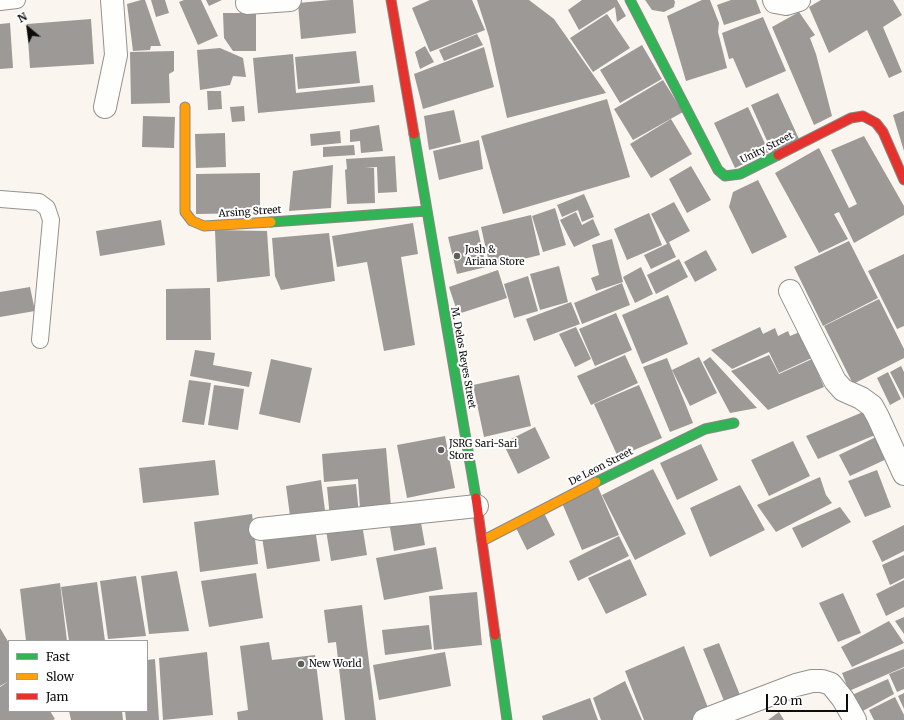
<!DOCTYPE html>
<style>
body{margin:0}
#map{position:relative;width:904px;height:720px;overflow:hidden;background:#faf6ef;font-family:Merriweather,serif}
canvas{display:block}
.legend{position:absolute;left:8px;top:640px;width:140px;height:72px;box-sizing:border-box;background:#fff;border:1px solid #9e9e9e;margin:0;padding:5px 7px;list-style:none;font-size:12px;color:#0c0c0c}
.legend li{display:flex;align-items:center;gap:8px;height:20px}
.legend b{width:20px;border:1px solid #9e9e9e}
.north{position:absolute;left:8px;top:8px;width:40px;height:40px;-webkit-text-stroke:3px #fff;paint-order:stroke;rotate:331deg;font-size:11px;font-weight:700;line-height:16px;text-align:center;color:#0c0c0c}
.north::after{content:'';display:block;margin:auto;width:14px;height:18px;background:#0c0c0c;clip-path:polygon(50% 0,100% 100%,50% 72%,0 100%)}
.scale{position:absolute;left:766px;top:694px;width:82px;height:18px;box-sizing:border-box;border:2px solid #0c0c0c;border-top:0;padding-left:5px;font-size:12px;line-height:14px;white-space:nowrap;color:#0c0c0c;-webkit-text-stroke:3px #fff;paint-order:stroke}
</style>
<div id="map">
<canvas width="904" height="720"></canvas>
<ul class="legend">
<li><b style="height:5px;background:#30b455"></b>Fast</li>
<li><b style="height:5px;background:#ff9f0a"></b>Slow</li>
<li><b style="height:5px;background:#e5322d"></b>Jam</li>
</ul>
<div class="north">N</div>
<div class="scale">20 m</div>
</div>
<script>
const g = document.querySelector('canvas').getContext('2d');
g.lineJoin = 'round';
function paint(path, color) {
  g.fillStyle = color;
  g.fill(path, 'evenodd');
}
function shape(rows) {
  const path = new Path2D();
  for (const r of rows) {
    path.moveTo(r[0], r[1]);
    for (let i = 2; i < r.length; i += 2) path.lineTo(r[i], r[i + 1]);
  }
  return path;
}
function strokePath(path, color, width, dash) {
  g.strokeStyle = color;
  g.lineWidth = width;
  g.lineCap = dash ? 'butt' : 'round';
  g.setLineDash(dash || []);
  g.stroke(path);
}
function drawText(font, color, halo, rows, align = 'center') {
  g.font = font + ' Merriweather,serif';
  g.lineWidth = 4;
  g.setLineDash([]);
  g.textBaseline = 'middle';
  g.strokeStyle = halo;
  g.fillStyle = color;
  for (const [text, x, y, turn = 0] of rows) {
    g.save();
    g.translate(x, y);
    g.rotate((+turn || 0) * Math.PI / 180);
    g.textAlign = isNaN(turn) ? turn : align;
    if (halo) g.strokeText(text, 0, 0);
    g.fillText(text, 0, 0);
    g.restore();
  }
}
paint(shape([
 [141,0,145,0,161,46,151,46,150,50,133,51,127,4],
 [151,0,165,0,169,13,156,17],
 [184,0,201,0,218,36,198,45,179,2],
 [206,0,222,0,209,6],
 [331,0,353,0,356,33,301,39,298,3],
 [430,0,472,0,485,30,430,52,412,8],
 [477,0,529,0,554,19,606,93,507,118,489,37],
 [582,0,617,0,626,16,617,22,615,7,579,30,568,10],
 [645,0,674,0,675,2,674,7,664,12,652,10],
 [702,0,710,0,719,23,718,32,727,68,686,81,667,16],
 [731,0,756,0,761,13,724,25,717,5],
 [821,0,893,0,902,15,883,27,902,72,889,78,867,30,829,53,809,7],
 [799,12,815,35,810,38,816,54,832,116,814,125,772,27],
 [223,13,256,13,256,51,233,51,224,38],
 [607,14,630,48,593,72,570,38],
 [763,17,786,71,746,88,733,58,729,59,722,33],
 [91,19,94,64,30,68,27,24],
 [10,23,13,68,0,69,0,24],
 [477,34,483,45,444,61,439,50],
 [642,45,662,79,620,103,600,70],
 [425,46,434,62,420,69,415,52],
 [484,47,494,87,423,109,414,74],
 [220,48,243,58,246,77,233,76,230,85,200,90,197,50],
 [174,51,174,71,169,74,170,103,131,104,130,52],
 [356,51,360,83,298,89,295,57],
 [293,54,296,93,373,85,375,102,258,113,253,58],
 [663,80,683,112,633,140,614,109],
 [207,91,221,91,222,109,208,110],
 [778,93,799,139,772,152,751,105],
 [607,99,630,177,503,214,481,136],
 [244,106,245,121,232,122,230,107],
 [748,107,769,152,735,168,714,123],
 [454,110,461,142,429,150,424,116],
 [904,111,904,151,893,115],
 [143,116,175,117,174,148,142,147],
 [671,119,692,154,651,178,630,144],
 [379,125,383,151,361,153,360,141,350,142,350,130],
 [340,131,341,143,311,146,310,134],
 [225,133,226,167,196,168,195,134],
 [864,136,904,206,904,215,854,243,839,212,834,214,848,239,819,253,775,173,819,148,849,208,857,204,831,150],
 [479,140,483,169,439,180,433,151],
 [354,145,355,155,323,157,323,147],
 [395,156,397,192,378,193,377,167,365,168,374,168,375,203,347,204,345,170,347,169,346,159],
 [333,165,331,208,289,211,293,171],
 [691,166,711,200,687,213,669,179],
 [260,173,260,213,196,214,196,174],
 [758,180,787,237,752,254,729,207,733,192],
 [584,194,594,217,582,222,578,210,562,217,557,205],
 [674,202,690,231,669,242,676,257,651,269,644,255,667,244,651,214],
 [555,208,566,245,543,252,532,216],
 [576,212,582,225,593,219,600,235,574,247,560,220],
 [649,213,662,245,627,260,614,229],
 [531,215,540,255,490,267,481,227],
 [161,220,165,245,100,256,96,231],
 [413,223,418,254,401,257,415,345,384,351,367,262,337,267,332,236],
 [215,230,267,231,270,276,217,282],
 [478,230,486,267,457,274,448,237],
 [329,233,335,281,281,290,275,276,272,238],
 [612,239,623,282,596,291,591,278,599,275,592,245],
 [849,241,878,298,823,326,794,267],
 [706,250,717,270,695,282,684,262],
 [904,254,904,326,897,329,868,271],
 [679,259,688,277,656,294,647,275],
 [559,266,568,302,540,310,530,274],
 [641,267,653,294,635,303,623,277],
 [498,270,507,298,458,314,449,287],
 [528,276,538,311,514,318,504,284],
 [622,283,630,305,582,324,574,303],
 [30,287,35,311,0,317,0,292],
 [210,288,211,340,166,340,166,289],
 [668,295,688,344,642,364,622,315],
 [879,299,904,349,904,358,853,384,824,326],
 [571,302,580,324,534,341,526,319],
 [616,313,632,350,595,366,579,329],
 [576,327,591,359,575,367,559,334],
 [760,327,763,334,775,328,778,336,788,331,790,336,802,331,814,357,779,373,769,352,732,369,711,350],
 [195,350,215,353,213,365,252,372,249,387,190,376],
 [625,355,638,383,591,405,577,376],
 [769,355,779,374,812,359,824,387,768,410,731,371],
 [699,357,717,393,690,406,672,370],
 [710,357,757,408,730,413,703,362],
 [667,358,693,423,670,432,643,367],
 [271,359,312,368,300,423,259,414],
 [901,366,904,372,904,399,890,372],
 [888,372,901,399,890,405,877,378],
 [519,375,531,426,484,437,473,385],
 [189,380,211,383,204,425,182,422],
 [214,385,244,389,238,430,208,425],
 [639,385,662,438,618,457,594,404],
 [863,412,875,435,818,459,806,436],
 [535,427,550,458,518,474,503,443],
 [880,435,891,457,850,476,839,455],
 [445,436,455,488,407,498,397,445],
 [793,441,810,476,769,496,751,460],
 [701,444,718,480,677,500,660,463],
 [386,448,391,506,360,509,358,479,324,482,322,454],
 [215,460,219,495,143,503,139,468],
 [653,469,686,534,635,560,602,495],
 [877,470,891,507,865,517,848,481],
 [820,477,826,495,832,503,776,532,757,505],
 [321,480,326,518,291,523,286,486],
 [356,484,359,514,330,518,327,487],
 [597,485,619,535,582,550,562,503],
 [740,485,765,530,710,557,690,508],
 [840,507,851,522,802,548,792,528],
 [544,513,555,535,527,550,516,528],
 [252,514,258,564,200,572,194,522],
 [420,517,425,545,394,551,389,522],
 [362,524,367,555,331,561,326,530],
 [904,525,904,551,882,562,872,541],
 [315,529,320,561,267,569,262,537],
 [619,536,629,556,578,581,569,561],
 [436,547,443,589,384,600,376,558],
 [904,555,904,578,890,585,882,565],
 [630,559,647,595,606,614,588,578],
 [177,571,189,631,149,634,141,576],
 [256,573,263,618,209,627,201,581],
 [136,576,146,636,108,639,100,581],
 [904,580,904,607,886,616,876,594],
 [97,582,105,641,69,641,61,587],
 [60,583,67,641,26,641,20,589],
 [477,592,482,645,434,650,429,596],
 [843,593,861,633,838,642,819,603],
 [362,605,376,720,345,720,336,642,328,643,324,610],
 [904,617,904,634,895,621],
 [889,621,904,643,852,667,841,647],
 [429,625,432,649,385,655,382,630],
 [0,628,9,643,9,681,0,686],
 [269,642,272,660,315,655,323,720,238,720,237,712,248,710,240,646],
 [719,643,740,695,724,701,703,649],
 [684,646,710,713,694,720,644,720,625,671],
 [904,649,904,667,849,691,842,673],
 [207,652,213,715,163,720,159,658],
 [445,652,451,686,379,700,373,665],
 [155,659,159,720,126,720,125,711,147,711,147,660],
 [904,668,904,689,897,692,889,674],
 [888,679,894,694,861,712,852,695],
 [9,681,9,711,50,711,55,719,53,720,0,720,0,687],
 [625,681,642,720,601,720,593,698],
 [904,693,904,709,898,696],
 [895,697,904,715,904,720,874,720,869,710],
 [590,698,598,720,543,720,542,716],
 [69,711,122,711,123,720,71,720],
 [779,712,784,720,768,720]
]), '#9c9996');
const lane = shape([
 [0,2,17,0],
 [0,199,39,202,47,208,51,220,40,340]
]);
const street = shape([
 [774,0,775,2,786,4,799,0],
 [247,3,290,0],
 [105,107,116,55,112,0],
 [790,291,835,381,843,390,861,398,872,406,878,417,904,474],
 [260,529,477,506],
 [704,720,796,685,812,681,822,681,831,684,843,699,855,720]
]);
const fast = shape([
 [630,0,718,170,725,176,740,174,778,155],
 [414,134,476,498],
 [271,222,427,211],
 [596,482,705,429,734,423],
 [495,635,507,720]
]);
const slow = shape([
 [185,107,185,212,192,221,204,226,271,222],
 [482,541,596,482]
]);
const jam = shape([
 [391,0,414,134],
 [778,155,851,118,863,116,876,123,883,132,904,180],
 [476,498,495,635]
]);
strokePath(lane, '#93918e', 18);
strokePath(street, '#93918e', 24);
strokePath(fast, '#8a8885', 11);
strokePath(slow, '#8a8885', 11);
strokePath(jam, '#8a8885', 11);
strokePath(lane, '#fefefd', 16);
strokePath(street, '#fefefd', 22);
strokePath(fast, '#30b455', 9);
strokePath(slow, '#ff9f0a', 9);
strokePath(jam, '#e5322d', 9);
for (const [x, y, r, color] of [
 [457,256,4,"#5f5e5b"],
 [441,450,4,"#5f5e5b"],
 [301,664,4,"#5f5e5b"]
]) {
  const dot = new Path2D();
  dot.arc(x, y, r, 0, 2 * Math.PI);
  g.fillStyle = color;
  g.fill(dot);
  strokePath(dot, '#fff', 1.5);
}
drawText('10px', '#0c0c0c', '#fff', [
 ["Unity Street",767,148,-27],
 ["Arsing Street",250,212,-4],
 ["M. Delos Reyes Street",463,358,80],
 ["De Leon Street",601,467,-27]
]);
drawText('10px', '#0c0c0c', '#fff', [
 ["Josh &",465,250],
 ["Ariana Store",465,262],
 ["JSRG Sari-Sari",449,444],
 ["Store",449,456],
 ["New World",309,664]
], 'left');
</script>
